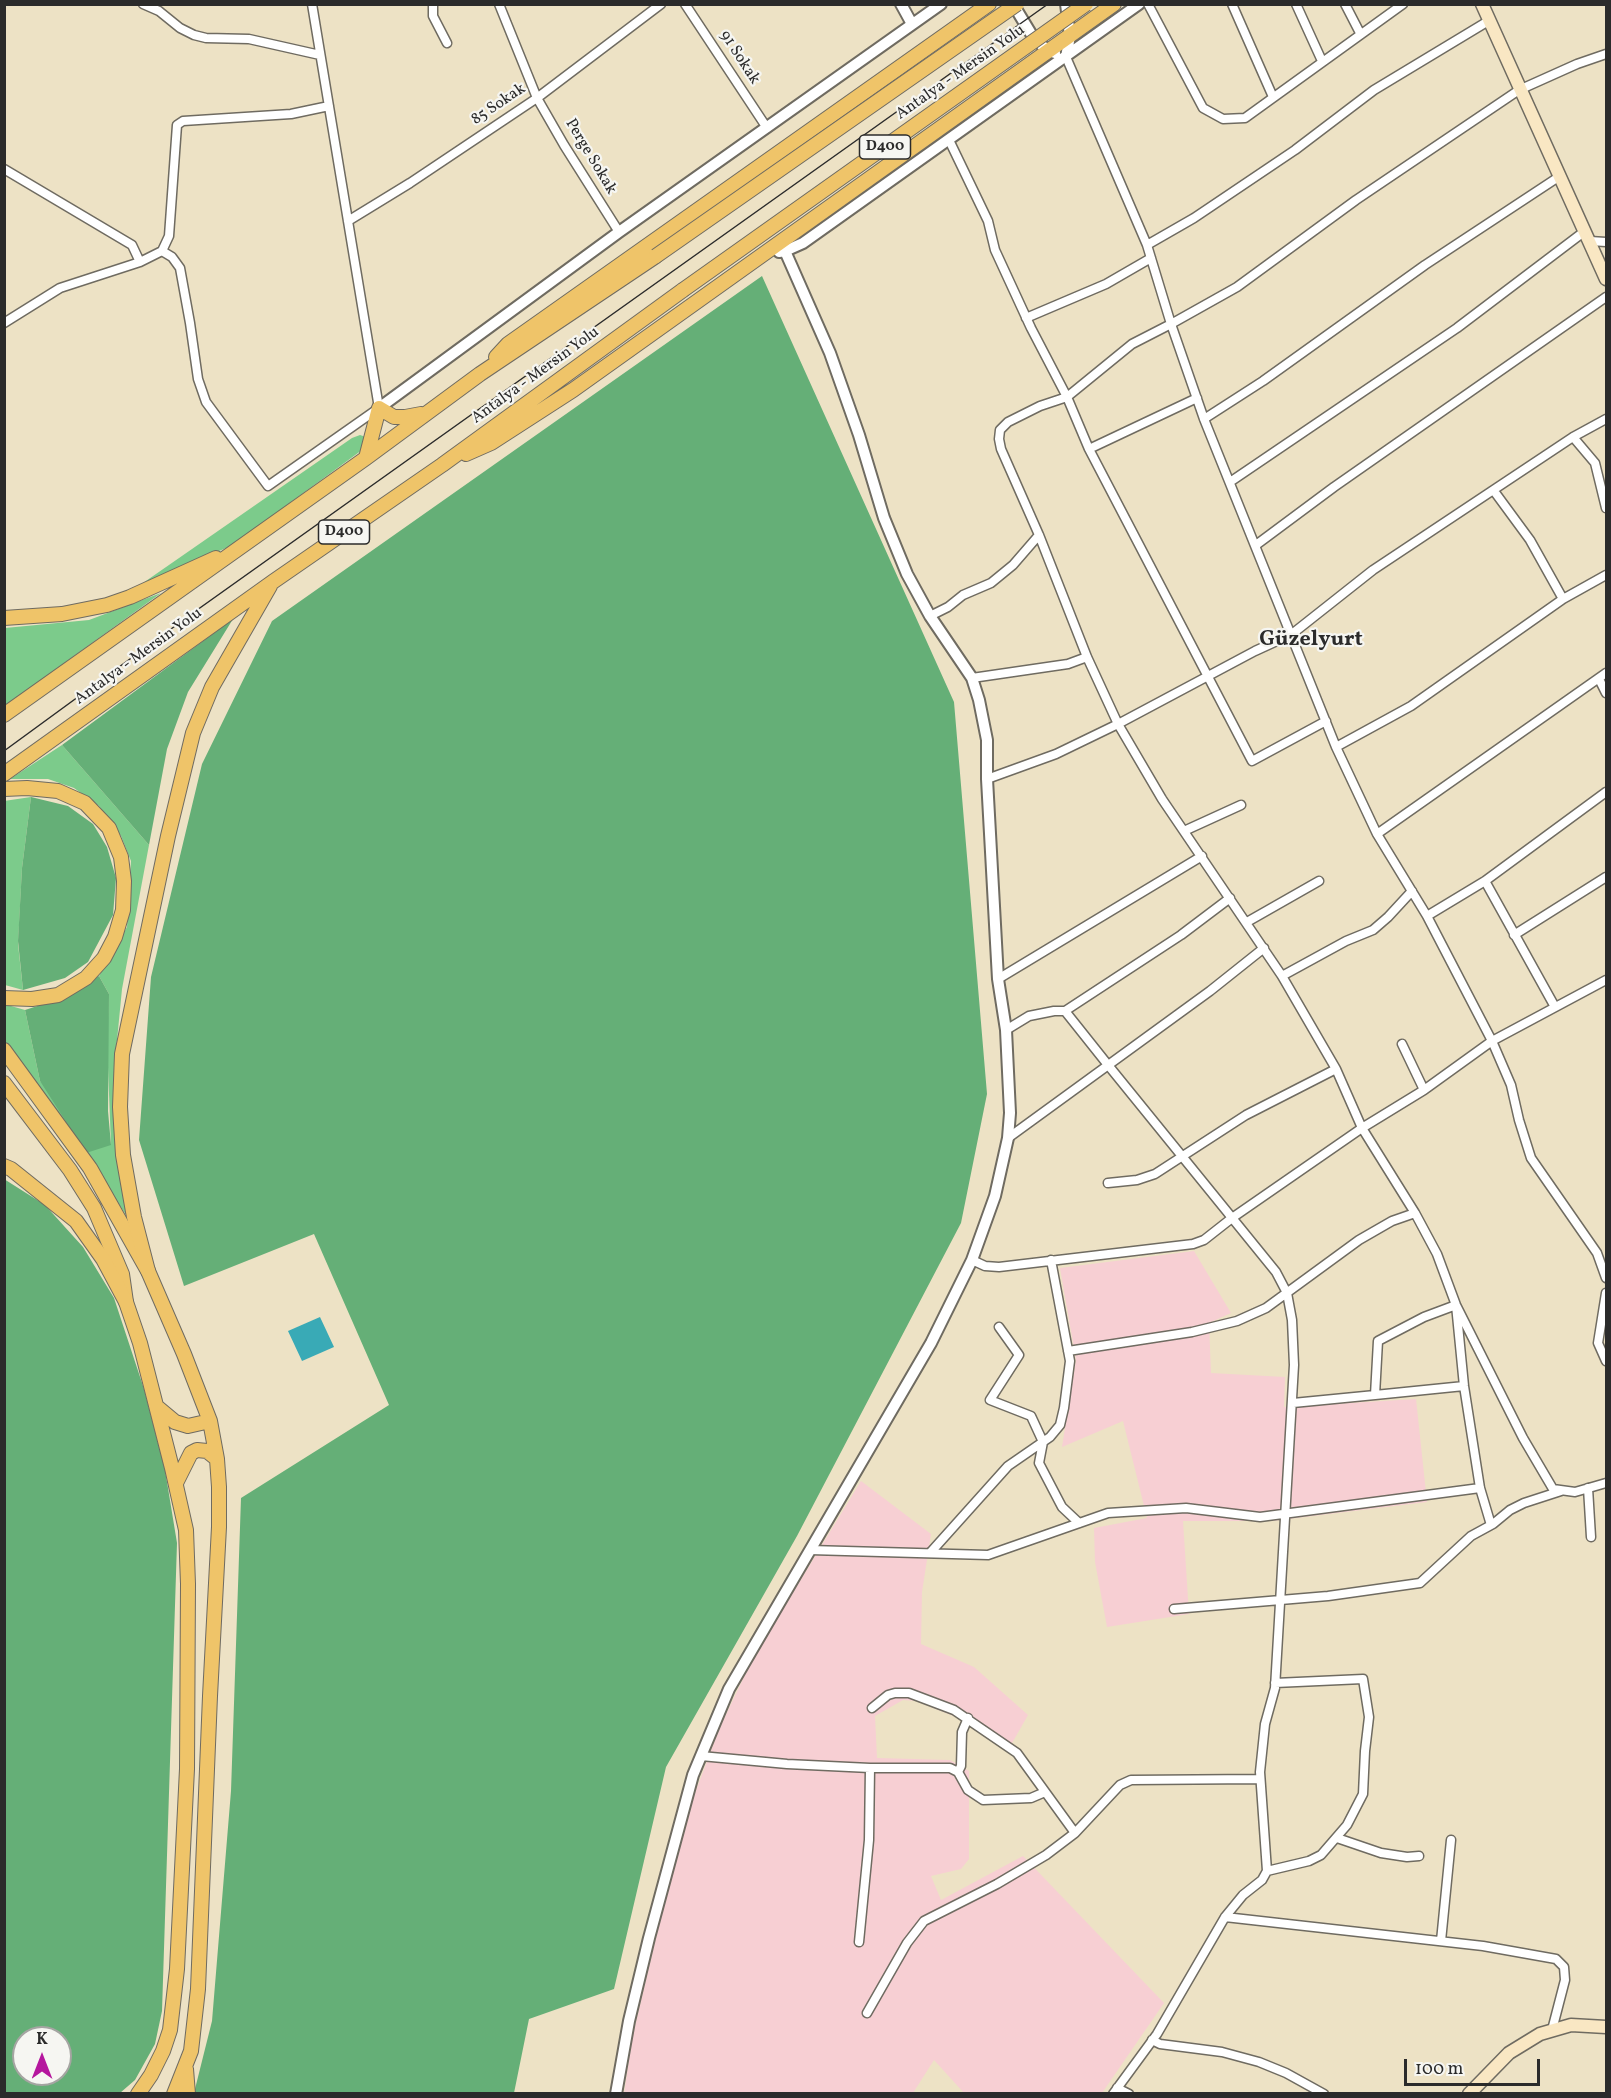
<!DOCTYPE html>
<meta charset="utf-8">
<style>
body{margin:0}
#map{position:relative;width:1611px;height:2098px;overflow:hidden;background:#ede2c5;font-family:Vollkorn,serif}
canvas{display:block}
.frame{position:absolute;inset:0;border:6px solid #2b2b2b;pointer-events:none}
.north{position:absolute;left:12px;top:2026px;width:60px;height:60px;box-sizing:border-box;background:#f6f6f2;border:2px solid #a5a5a2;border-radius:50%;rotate:0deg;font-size:16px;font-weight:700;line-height:24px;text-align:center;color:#2b2b2b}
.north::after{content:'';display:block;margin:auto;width:21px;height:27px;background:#b5179e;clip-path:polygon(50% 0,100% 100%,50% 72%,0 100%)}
.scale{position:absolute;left:1404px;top:2059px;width:136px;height:27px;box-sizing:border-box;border:3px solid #2b2b2b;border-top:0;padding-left:8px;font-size:18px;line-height:21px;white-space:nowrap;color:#2b2b2b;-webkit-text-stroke:4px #f6f6f2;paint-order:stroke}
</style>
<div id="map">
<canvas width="1611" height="2098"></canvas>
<div class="frame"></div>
<div class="north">K</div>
<div class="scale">100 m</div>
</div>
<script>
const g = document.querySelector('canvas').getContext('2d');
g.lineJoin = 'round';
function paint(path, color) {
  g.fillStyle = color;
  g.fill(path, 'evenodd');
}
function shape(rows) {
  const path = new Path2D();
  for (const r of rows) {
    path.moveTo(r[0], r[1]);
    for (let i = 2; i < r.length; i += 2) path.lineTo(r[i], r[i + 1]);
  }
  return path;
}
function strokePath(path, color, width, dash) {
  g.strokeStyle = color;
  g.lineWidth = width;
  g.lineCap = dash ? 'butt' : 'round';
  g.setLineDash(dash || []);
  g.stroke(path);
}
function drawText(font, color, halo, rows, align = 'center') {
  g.font = font + ' Vollkorn,serif';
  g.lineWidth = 4.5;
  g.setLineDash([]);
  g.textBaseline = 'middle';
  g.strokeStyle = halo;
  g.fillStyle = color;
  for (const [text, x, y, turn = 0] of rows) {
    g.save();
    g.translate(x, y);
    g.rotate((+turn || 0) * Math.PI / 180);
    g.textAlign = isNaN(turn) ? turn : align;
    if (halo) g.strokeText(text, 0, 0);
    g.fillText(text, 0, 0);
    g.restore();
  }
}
paint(shape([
 [1194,1251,1231,1313,1209,1323,1211,1373,1285,1377,1284,1407,1416,1399,1427,1502,1272,1521,1183,1521,1189,1614,1107,1627,1095,1562,1094,1528,1147,1518,1123,1421,1062,1447,1076,1360,1060,1268],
 [861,1481,931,1534,922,1592,921,1644,974,1667,1028,1715,1007,1752,956,1717,916,1701,903,1700,875,1716,877,1758,950,1760,969,1771,969,1859,961,1869,931,1876,941,1900,1023,1856,1164,2003,1102,2093,964,2093,934,2060,913,2093,624,2094,632,2039,664,1904,692,1801,720,1727,753,1658]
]), '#f7cfd3');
paint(shape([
 [360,435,366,437,362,450,231,546,143,583,352,438],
 [161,593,5,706,5,628,89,620],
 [62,745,149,845,122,989,115,1061,128,1218,86,1153,5,1043,4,1004,25,1010,40,1081,111,1145,107,1042,109,994,99,976,127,927,131,861,121,836,99,806,74,788,48,779,10,779],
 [31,797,22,868,18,944,23,990,5,985,4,801]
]), '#7ccb8b');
paint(shape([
 [762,276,954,702,987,1094,961,1223,797,1536,666,1767,614,1989,529,2019,514,2093,194,2093,212,2021,231,1791,241,1498,389,1405,314,1234,184,1286,139,1140,151,977,202,764,272,621],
 [233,619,188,692,167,749,149,845,62,745],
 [31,797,68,806,93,824,107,847,116,878,113,915,88,962,65,978,23,990,18,941,22,868],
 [99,976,109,994,108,1111,111,1145,86,1153,40,1081,25,1010,53,1001],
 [4,1179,45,1205,83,1247,114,1298,144,1389,165,1470,177,1543,162,2011,155,2044,135,2080,120,2093,5,2093],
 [24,2038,60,2038,60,2074,24,2074]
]), '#65af77');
paint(shape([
 [320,1317,334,1347,302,1361,288,1331]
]), '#39aab6');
const minor = shape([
 [143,4,159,11,180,28,194,35,206,38,249,39,320,55],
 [433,4,433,16,447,43],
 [499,4,537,98,564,145,619,232],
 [685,4,767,128],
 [1148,4,1203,108,1223,119,1245,118,1403,4],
 [1232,4,1273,97],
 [1296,4,1322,61],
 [1345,4,1360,33],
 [1606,54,1577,64,1519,90,1356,200,1237,287,1171,324,1132,344,1067,397,1040,406,1008,422,1000,430,999,439,1001,449,1039,535,1087,657,1118,724,1162,799,1282,976,1336,1069,1362,1128,1415,1213,1437,1254,1456,1305,1523,1438,1553,1489,1575,1492,1606,1483],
 [1066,57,1147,245,1171,324,1204,419,1336,747,1377,834,1427,916,1492,1041,1511,1085,1519,1120,1531,1158,1597,1253,1606,1278],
 [949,140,988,221,995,250,1031,328,1067,397,1089,449,1252,761,1326,721],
 [4,169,132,245,140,262],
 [348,221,410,183,537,98,661,4],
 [1590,241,1606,242],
 [1147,245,1194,218,1295,150,1374,90,1490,20],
 [162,251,172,257,180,268,190,323,198,379,206,402,268,486,379,408,312,4],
 [1026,318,1106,284,1151,258],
 [4,323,60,288,140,262,162,251,169,236,177,125,183,121,291,114,329,106],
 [1204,419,1263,381,1425,265,1560,176],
 [1573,437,1595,463,1606,508],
 [1089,449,1197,398],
 [1230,482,1457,328,1585,231],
 [1494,491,1530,540,1563,599],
 [1256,545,1334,487,1606,297],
 [930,616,948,607,963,595,991,583,1013,565,1039,535],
 [972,678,1068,664,1087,657],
 [1599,679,1606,693],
 [1336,747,1411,706,1563,599,1606,575],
 [987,779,1056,754,1118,724,1255,651,1292,634,1373,570,1573,437,1606,419],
 [1184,831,1241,805],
 [1377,834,1606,673],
 [1485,881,1555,1007],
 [1427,916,1485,881,1606,792],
 [1247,922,1319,881],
 [1514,935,1606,877],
 [1282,976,1346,941,1373,930,1388,917,1412,891],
 [998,979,1202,856],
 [1065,1011,1108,1065,1276,1272,1287,1293,1292,1320,1294,1365,1275,1688,1265,1724,1260,1772,1267,1871,1262,1880,1243,1895,1225,1917,1157,2034,1113,2094],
 [1006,1030,1029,1016,1054,1011,1065,1011,1181,935,1230,898],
 [1402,1044,1424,1090],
 [1008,1138,1210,991,1264,948],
 [1108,1183,1137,1180,1155,1174,1246,1115,1336,1069],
 [972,1260,985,1266,999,1267,1193,1244,1204,1240,1232,1218,1362,1128,1424,1090,1492,1041,1606,980],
 [1606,1293,1598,1343,1606,1361],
 [999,1327,1019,1355,990,1400,1031,1416,1043,1442,1039,1463,1062,1507,1079,1523],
 [1068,1351,1192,1332,1237,1321,1266,1308,1359,1240,1392,1221,1415,1213],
 [1375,1395,1464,1386],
 [1293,1403,1375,1395,1378,1341,1424,1317,1456,1305,1464,1386,1480,1488,1491,1525],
 [1588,1488,1591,1537],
 [810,1550,988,1555,1108,1513,1186,1508,1260,1517,1480,1488],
 [930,1553,1008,1466,1050,1437,1060,1425,1064,1408,1070,1361,1051,1260],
 [1174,1609,1328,1596,1420,1583,1471,1536,1493,1524,1510,1510,1524,1503,1561,1491],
 [872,1708,888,1695,895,1693,909,1693,954,1710,1017,1753,1075,1833],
 [701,1756,787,1764,870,1768,950,1768,958,1772,968,1790,983,1800,1031,1798,1045,1792],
 [958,1772,961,1766,962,1732,968,1718],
 [1337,1838,1381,1853,1407,1857,1419,1856],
 [1267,1871,1309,1861,1321,1855,1347,1825,1363,1794,1365,1751,1369,1717,1363,1679,1275,1683],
 [1225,1917,1483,1946,1556,1959,1564,1967,1565,1980,1552,2030],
 [1441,1941,1451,1840],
 [859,1942,869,1840,870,1768],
 [867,2013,907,1943,924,1921,997,1884,1046,1855,1075,1833,1120,1785,1131,1780,1260,1779],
 [1152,2040,1160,2044,1222,2052,1259,2062,1286,2073,1324,2094],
 [1117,2088,1129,2094]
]);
const tertiary = shape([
 [901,4,912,24],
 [1013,4,1033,37,1048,51,1055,53],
 [1066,4,1070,36,1066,57],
 [779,252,785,251,803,243,1139,4],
 [379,408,619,232,941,4],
 [616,2094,629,2021,649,1938,693,1775,729,1689,931,1343,972,1260,995,1196,1008,1138,1010,1113,1006,1030,998,979,987,779,987,740,979,700,972,678,930,616,907,574,884,518,859,435,830,353,785,251]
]);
const secondary = shape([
 [1482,4,1606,279],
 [1469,2094,1509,2053,1540,2034,1571,2025,1606,2027]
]);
const primary = shape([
 [4,1050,90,1168,148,1271,184,1354,210,1421,217,1459,219,1487,219,1527,210,1696,198,1989,191,2051,174,2094],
 [4,1083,70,1170,94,1208,122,1274,126,1302,140,1343,172,1468,186,1530,188,1584,187,1769,177,1969,170,2030,163,2051,151,2075,138,2094],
 [157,1407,175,1422,188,1426,210,1421],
 [176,1483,191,1453,197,1450,207,1451,217,1459],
 [186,2069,188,2094]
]);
const trunk = shape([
 [496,357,508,344,989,4],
 [466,454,491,443,573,390,1114,4],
 [366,458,379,408,394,417,405,417,421,414],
 [4,618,62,614,107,605,130,597,216,558],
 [4,715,366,458,480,374,656,256],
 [4,774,274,581,442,465,683,290],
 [4,789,27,788,58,791,85,803,109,828,121,857,124,881,123,910,115,937,104,958,86,978,58,995,32,999,4,998],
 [4,1166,11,1169,76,1221,103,1259,126,1302],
 [148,1271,134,1217,123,1155,120,1107,122,1054,168,836,193,733,212,687,270,586]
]);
strokePath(minor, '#6f6b61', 11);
strokePath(tertiary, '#6f6b61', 14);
strokePath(secondary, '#6f6b61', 15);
strokePath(primary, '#6f6b61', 16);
strokePath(trunk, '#6f6b61', 16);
strokePath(minor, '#fff', 8);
strokePath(tertiary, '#fff', 10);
strokePath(secondary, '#f9e7c3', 12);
strokePath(primary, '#efc469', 14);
strokePath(trunk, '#efc469', 14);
strokePath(shape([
 [4,751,197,610,1048,4]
]), '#2b2b2b', 1.5);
const trunkBridge = shape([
 [656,256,1017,4],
 [683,290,1086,4]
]);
strokePath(trunkBridge, '#6f6b61', 16, []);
strokePath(trunkBridge, '#efc469', 14);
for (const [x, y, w] of [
 [885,147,51],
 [344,532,51]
]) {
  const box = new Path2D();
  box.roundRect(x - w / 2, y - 12, w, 24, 4.5);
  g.fillStyle = '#f6f6f2';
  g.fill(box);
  strokePath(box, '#2b2b2b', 1.5);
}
drawText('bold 15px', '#2b2b2b', null, [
 ["D400",885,147],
 ["D400",344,532]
]);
drawText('16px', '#2b2b2b', '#f6f6f2', [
 ["91 Sokak",739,58,57],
 ["Antalya - Mersin Yolu",961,73,-35],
 ["85 Sokak",499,105,-34],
 ["Perge Sokak",590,157,59],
 ["Antalya - Mersin Yolu",536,376,-36],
 ["Antalya - Mersin Yolu",139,657,-36]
]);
drawText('bold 22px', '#2b2b2b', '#f6f6f2', [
 ["Güzelyurt",1311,641]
]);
</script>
